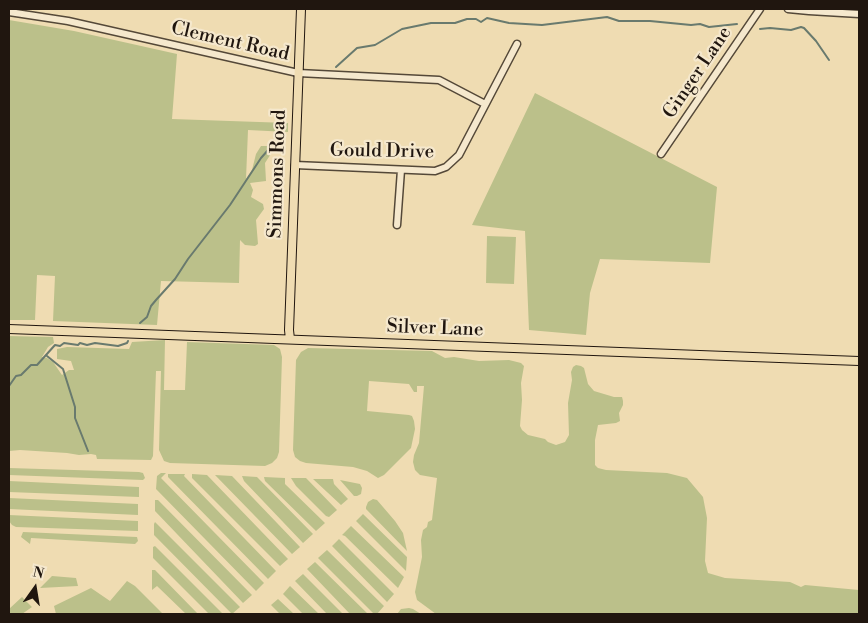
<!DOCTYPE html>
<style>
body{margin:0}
#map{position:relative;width:868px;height:623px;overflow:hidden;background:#efdcb2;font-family:"Libre Bodoni",serif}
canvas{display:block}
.frame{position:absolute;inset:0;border:10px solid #20160f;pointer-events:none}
.north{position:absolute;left:10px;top:563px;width:50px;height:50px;-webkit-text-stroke:4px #f5e8cd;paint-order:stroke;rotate:13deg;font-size:14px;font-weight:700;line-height:20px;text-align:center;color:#20160f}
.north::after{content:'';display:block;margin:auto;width:18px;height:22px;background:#20160f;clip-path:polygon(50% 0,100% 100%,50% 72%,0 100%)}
</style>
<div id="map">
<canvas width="868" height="623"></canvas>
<div class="frame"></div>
<div class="north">N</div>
</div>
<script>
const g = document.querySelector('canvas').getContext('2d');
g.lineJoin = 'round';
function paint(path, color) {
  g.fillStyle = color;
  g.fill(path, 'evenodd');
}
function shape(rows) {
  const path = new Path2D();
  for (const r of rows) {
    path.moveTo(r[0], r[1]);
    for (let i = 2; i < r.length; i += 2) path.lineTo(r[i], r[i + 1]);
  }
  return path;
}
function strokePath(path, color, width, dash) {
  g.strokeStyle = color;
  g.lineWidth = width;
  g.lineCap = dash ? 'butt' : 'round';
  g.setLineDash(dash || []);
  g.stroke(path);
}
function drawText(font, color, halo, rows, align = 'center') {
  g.font = font + ' "Libre Bodoni",serif';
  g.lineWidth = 4.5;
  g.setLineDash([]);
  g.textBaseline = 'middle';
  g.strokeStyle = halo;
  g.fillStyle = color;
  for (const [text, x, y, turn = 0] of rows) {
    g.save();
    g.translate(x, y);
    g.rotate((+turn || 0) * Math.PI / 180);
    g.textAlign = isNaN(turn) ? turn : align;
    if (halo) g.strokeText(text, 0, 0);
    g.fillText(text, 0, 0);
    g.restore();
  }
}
paint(shape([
 [9,20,74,31,177,54,172,119,288,123,288,132,248,130,246,179,252,170,256,154,261,146,276,146,265,163,266,181,250,183,253,190,251,197,263,204,264,209,256,220,258,244,255,246,245,245,240,240,239,283,161,281,157,325,53,321,55,276,37,275,35,320,9,320],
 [535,93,717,187,710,263,600,259,590,293,586,335,529,330,525,231,472,225],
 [487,236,516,237,514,284,486,283],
 [9,336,53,337,54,343,48,347,42,357,47,358,53,362,62,375,69,370,74,370,71,361,57,359,57,349,67,347,129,349,132,342,165,340,164,390,185,390,187,342,274,345,280,349,282,357,279,452,277,458,272,463,265,466,170,463,164,461,159,450,161,371,156,371,153,456,151,460,97,459,96,455,91,454,79,455,67,453,20,450,9,451],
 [308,348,432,351,445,358,454,357,479,361,509,360,521,363,524,366,521,383,522,400,520,426,522,430,528,435,545,439,548,442,556,445,565,442,569,435,568,403,572,380,571,372,573,367,576,365,581,366,584,368,588,384,594,391,614,397,622,397,623,401,623,405,619,413,620,421,616,423,598,425,595,440,595,465,598,468,606,470,667,473,687,478,703,497,707,518,705,561,708,573,725,578,790,582,801,587,805,585,859,590,859,614,436,614,417,600,415,592,422,557,421,540,423,530,427,527,428,522,432,520,437,478,420,475,415,470,413,462,414,455,419,443,424,386,417,386,417,392,414,392,409,384,369,381,367,411,409,415,412,416,414,421,415,429,411,448,384,475,378,478,367,471,353,467,306,463,300,461,295,457,293,450,296,360,301,352],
 [9,468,139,472,143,473,145,478,143,480,9,475],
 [161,473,166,473,161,478,264,583,256,591,156,489,157,476],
 [168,474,185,474,184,476,276,571,268,579,168,477],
 [192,474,207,475,288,559,280,566,192,478],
 [215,475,232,476,300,547,292,554],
 [242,476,257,477,313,534,303,543,244,481],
 [264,477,285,478,285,484,325,523,316,531,265,481],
 [291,478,306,478,337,510,329,517,326,516,296,486],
 [313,479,333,479,334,484,348,499,341,505],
 [340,480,360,484,362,488,361,494,357,496,354,496],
 [9,481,139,487,139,497,9,492],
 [9,498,138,504,138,515,9,509],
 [373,499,377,500,395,521,403,533,407,551,366,509,366,507,368,502],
 [155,500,158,500,252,595,243,603,155,511],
 [363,514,407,557,406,571,356,521],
 [9,515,138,521,138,531,16,527,12,525,9,521],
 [155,522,240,607,232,614,154,535,154,524],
 [351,526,404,577,398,588,345,536,342,535],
 [23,532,137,537,138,541,135,544,31,538,30,544,21,537],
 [339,539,394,594,387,602,332,546],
 [155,546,223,614,209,614,153,558,153,547],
 [327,550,384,606,377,614,374,614,318,558],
 [315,562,368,614,350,614,307,569],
 [152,570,155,570,198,614,186,614,157,586,152,590],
 [303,574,343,614,327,614,295,581],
 [52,576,76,578,78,586,40,588],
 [127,581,135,586,163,614,56,614,54,606,91,588,110,601],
 [290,586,319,614,303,614,283,594],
 [22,597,32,607,22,614,9,614,9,609],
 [278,599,294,614,280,614,271,605],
 [409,608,413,609,421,614,397,614,401,609]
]), '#bbc08a');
strokePath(shape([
 [760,29,770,28,791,30,801,27,804,28,816,41,829,60],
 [336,67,357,48,375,45,402,29,431,23,455,23,467,19,476,19,481,22,487,18,509,23,542,25,607,17,619,21,650,21,691,25,700,24,709,27,737,24],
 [140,323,147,317,151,306,156,300,175,279,188,259,230,205,261,158,284,132],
 [47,356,63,369,75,407,75,418,88,451],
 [9,386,16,376,21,375,31,365,37,365,55,345,60,346,64,343,78,345,80,343,87,345,95,343,118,346,127,343,128,341]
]), '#697a6e', 2);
const minor = shape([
 [788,9,809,11,859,14],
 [9,12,68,21,298,73,439,80,485,104],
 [661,154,760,9],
 [295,165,435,171,446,167,459,155,517,44],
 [397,225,401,170]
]);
const major = shape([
 [9,329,859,361],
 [290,339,289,330,301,9]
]);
strokePath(minor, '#544838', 9);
strokePath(major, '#20160f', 10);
strokePath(minor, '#f5e8cd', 6);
strokePath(major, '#efdcb2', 8);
drawText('19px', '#20160f', '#f5e8cd', [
 ["Clement Road",230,42,13],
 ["Ginger Lane",698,73,-56],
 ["Gould Drive",382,152,1],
 ["Simmons Road",278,174,-88],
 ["Silver Lane",435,329,2]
]);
</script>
